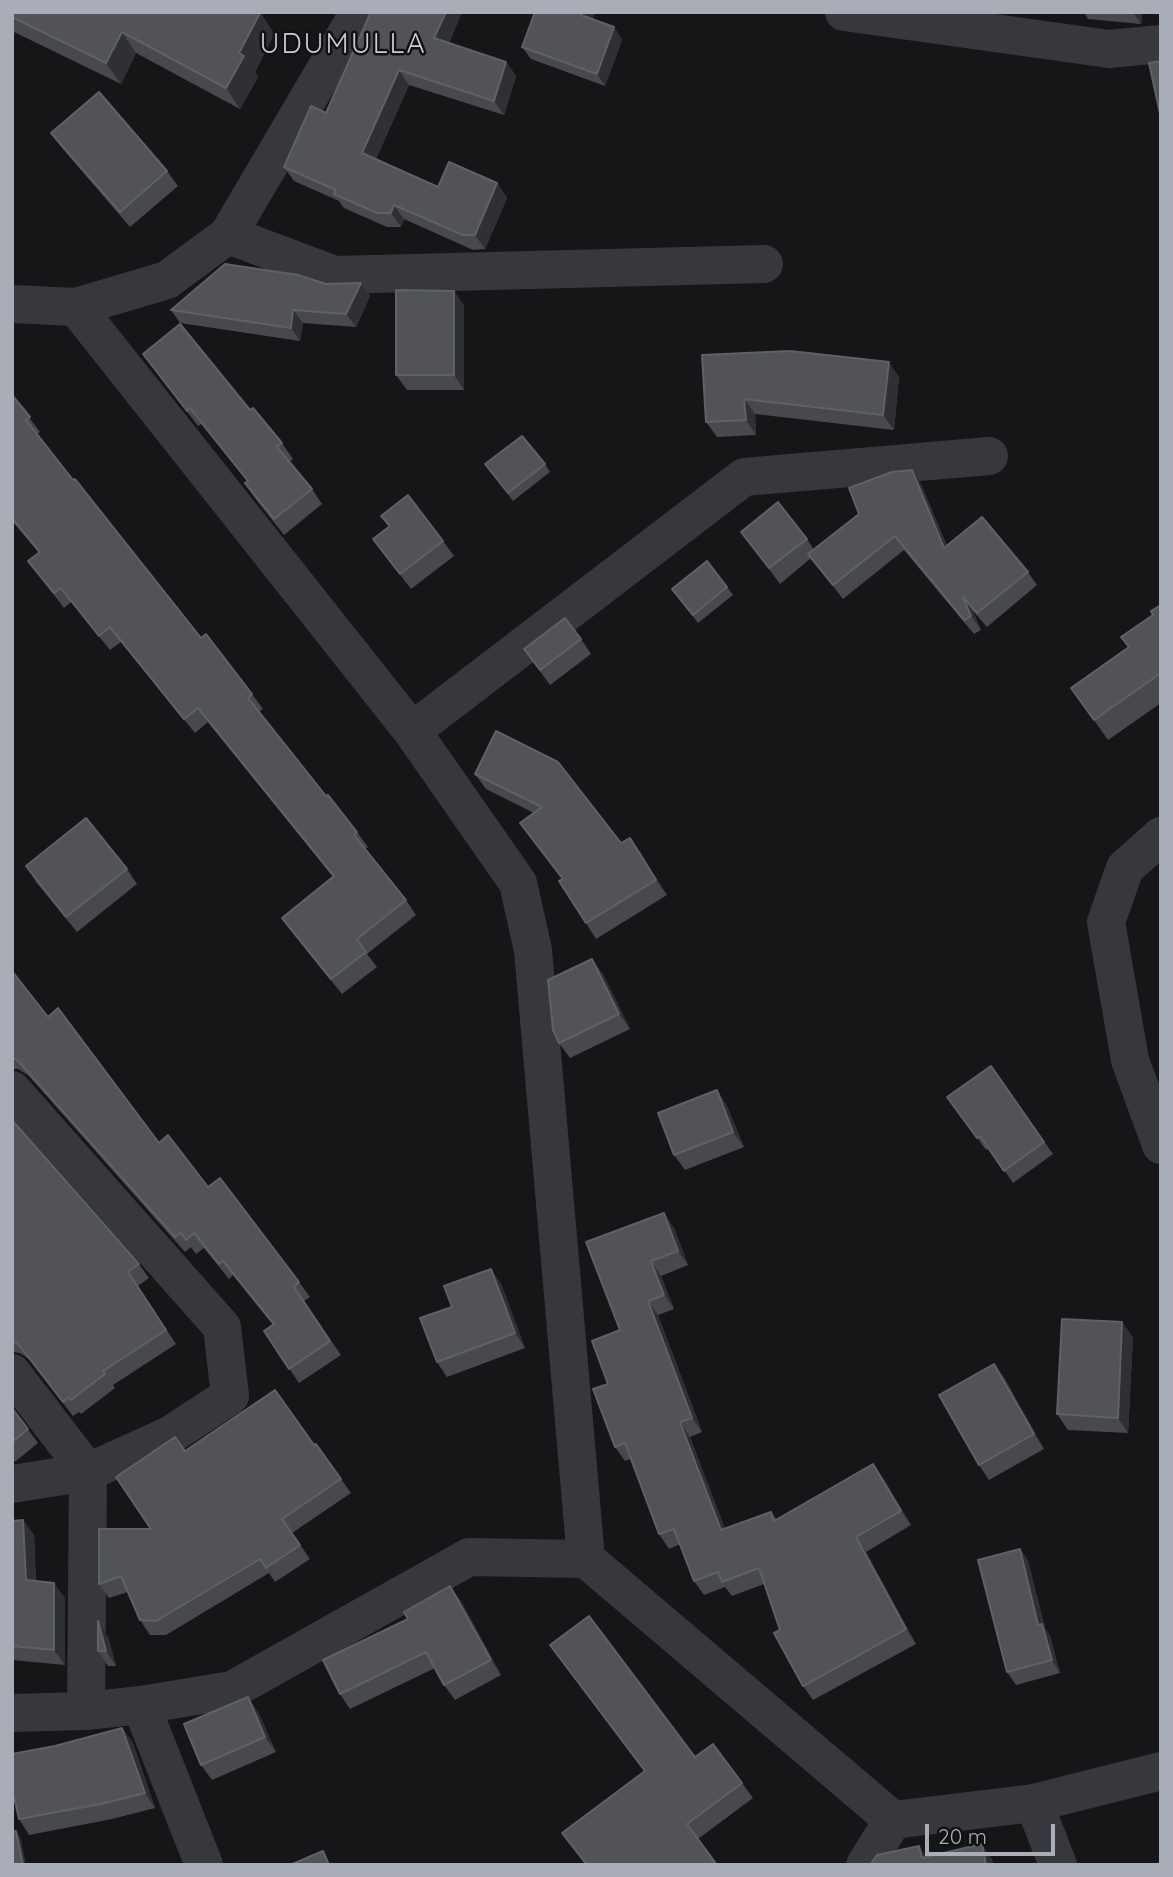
<!DOCTYPE html>
<style>
body{margin:0}
#map{position:relative;width:1173px;height:1877px;overflow:hidden;background:#161618;font-family:Quicksand,sans-serif}
canvas{display:block}
.frame{position:absolute;inset:0;border:14px solid #a8adb8;pointer-events:none}
.scale{position:absolute;left:925px;top:1824px;width:130px;height:32px;box-sizing:border-box;border:4px solid #a8adb8;border-top:0;padding-left:9px;font-size:21px;line-height:24px;white-space:nowrap;color:#a8adb8;-webkit-text-stroke:5px #111113;paint-order:stroke}
</style>
<div id="map">
<canvas width="1173" height="1877"></canvas>
<div class="frame"></div>
<div class="scale">20 m</div>
</div>
<script>
const g = document.querySelector('canvas').getContext('2d');
g.lineJoin = 'round';
function shape(rows) {
  const path = new Path2D();
  for (const r of rows) {
    path.moveTo(r[0], r[1]);
    for (let i = 2; i < r.length; i += 2) path.lineTo(r[i], r[i + 1]);
  }
  return path;
}
function strokePath(path, color, width, dash) {
  g.strokeStyle = color;
  g.lineWidth = width;
  g.lineCap = dash ? 'butt' : 'round';
  g.setLineDash(dash || []);
  g.stroke(path);
}
function paint(path, color) {
  g.fillStyle = color;
  g.fill(path, 'evenodd');
}
function drawText(font, color, halo, rows, align = 'center') {
  g.font = font + ' Quicksand,sans-serif';
  g.lineWidth = 5;
  g.setLineDash([]);
  g.textBaseline = 'middle';
  g.strokeStyle = halo;
  g.fillStyle = color;
  for (const [text, x, y, turn = 0] of rows) {
    g.save();
    g.translate(x, y);
    g.rotate((+turn || 0) * Math.PI / 180);
    g.textAlign = isNaN(turn) ? turn : align;
    if (halo) g.strokeText(text, 0, 0);
    g.fillText(text, 0, 0);
    g.restore();
  }
}
strokePath(shape([
 [844,12,1109,49,1161,44],
 [228,235,335,275,764,264],
 [76,307,412,731,518,883,533,950,586,1559],
 [412,731,744,477,989,456],
 [1161,836,1125,868,1106,922,1130,1060,1161,1145],
 [12,1090,222,1327,230,1396,170,1435,88,1472,12,1484],
 [12,1373,88,1472,86,1711],
 [141,1705,204,1865],
 [1034,1803,1058,1865],
 [865,1865,893,1820]
]), '#37383d', 38);
strokePath(shape([
 [12,304,76,307,167,280,228,235,359,12],
 [12,1713,86,1711,141,1705,232,1690,469,1557,586,1559,893,1820,1034,1803,1161,1771]
]), '#37383d', 38);
paint(shape([
 [12,12,261,12,262,15,274,34,255,72,258,77,240,109,136,53,121,84,12,31],
 [371,12,462,12,449,43,506,62,516,76,504,115,409,85,376,159,438,187,497,183,507,198,485,249,473,250,404,219,401,227,387,227,344,208,339,201,294,181,284,167,326,113],
 [1084,12,1142,12,1141,24,1088,19],
 [592,19,614,27,622,40,605,86,531,59,522,47],
 [51,133,167,171,178,186,130,227,62,148],
 [361,283,370,296,356,327,303,323,300,341,180,323,171,310,326,284],
 [454,291,464,306,464,390,407,390,396,375],
 [143,354,250,410,282,443,293,459,289,462,312,489,322,504,284,535,255,498,245,483,247,481,201,424,198,426],
 [702,355,899,377,894,430,755,414,756,435,717,437,706,422],
 [12,395,40,432,37,434,73,480,201,638,252,694,263,709,259,712,326,796,357,832,368,847,365,849,406,900,416,915,367,954,377,967,342,994,292,932,282,918,333,877,208,722,195,733,121,642,110,650,71,602,64,608,28,561,39,553,12,521],
 [485,464,545,464,550,472,513,501],
 [921,484,947,546,1028,572,1037,585,987,627,973,611,981,630,974,634,904,550,843,599,811,558,780,584,741,532,807,539,814,550],
 [381,516,443,541,454,556,411,589,373,539,389,527],
 [727,587,733,595,698,623,672,589],
 [1161,605,1161,703,1108,740,1071,688,1128,647],
 [581,639,591,654,550,685,524,649],
 [475,774,621,843,630,838,667,895,596,939,586,923,562,879,520,823,534,813,486,789],
 [26,866,127,869,137,884,77,932,36,882],
 [12,971,48,1017,159,1143,208,1187,299,1282,310,1297,304,1301,341,1355,299,1383,264,1331,273,1325,233,1275,229,1279,204,1248,196,1254,191,1247,185,1252,28,1075,18,1069,12,1069],
 [603,974,630,1029,570,1058,559,1043],
 [991,1066,1053,1154,1013,1183,989,1148,986,1150,947,1097],
 [717,1090,727,1106,744,1147,685,1170,674,1155],
 [12,1120,139,1264,149,1278,138,1286,176,1344,113,1385,115,1388,81,1414,79,1412,73,1416,29,1359,20,1353,12,1352],
 [674,1228,688,1265,661,1276,674,1309,658,1315,702,1432,690,1437,725,1529,771,1512,777,1520,883,1478,911,1525,866,1552,916,1644,813,1700,803,1686,780,1630,764,1584,732,1596,725,1587,704,1595,694,1581,680,1544,669,1549,659,1534,631,1459,625,1461,615,1447,608,1384,620,1330,586,1242],
 [501,1284,525,1348,447,1377,437,1362,452,1307],
 [1133,1337,1128,1433,1068,1430,1057,1414],
 [994,1364,1005,1379,1044,1449,989,1480,979,1465],
 [12,1408,38,1443,16,1461,12,1462],
 [316,1444,351,1493,292,1533,310,1559,275,1582,269,1573,166,1635,150,1635,140,1620,128,1592,109,1598,99,1584,151,1529,185,1451,314,1445],
 [23,1520,34,1535,36,1581,65,1598,65,1665,12,1660,12,1521],
 [1020,1549,1028,1561,1045,1628,1050,1636,1060,1673,1016,1685,1007,1672],
 [461,1601,501,1675,455,1700,444,1685,435,1668,350,1709,340,1694],
 [108,1637,116,1666,108,1666,98,1651],
 [550,1645,695,1757,742,1783,753,1798,698,1839,717,1865,586,1865,573,1848,562,1833,644,1771],
 [258,1712,276,1752,212,1780,201,1765],
 [122,1728,133,1743,155,1808,112,1819,29,1835,19,1819,55,1746]
]), '#47494d');
paint(shape([
 [249,12,261,12,262,15,274,34,255,72,258,77,240,109,226,88,239,53],
 [446,12,462,12,445,53,434,38],
 [582,12,595,12,590,27,581,15],
 [1133,12,1142,12,1141,24],
 [614,27,622,40,605,86,597,74],
 [122,32,136,53,121,84,106,63],
 [506,62,516,76,504,115,494,101],
 [399,70,409,85,372,168,362,153],
 [497,183,507,198,485,249,475,235],
 [394,205,404,219,401,227,391,213],
 [361,283,370,296,356,327,346,314],
 [454,291,464,306,464,390,454,375],
 [293,310,303,323,300,341,291,328],
 [889,362,899,377,894,430,883,415],
 [744,399,755,414,756,435,746,420],
 [912,470,921,484,953,562,944,548],
 [963,597,973,611,981,630,971,616],
 [630,838,641,853,667,895,656,880],
 [592,959,603,974,630,1029,619,1014],
 [717,1090,727,1106,744,1147,733,1132],
 [664,1213,674,1228,688,1265,678,1251],
 [651,1261,661,1276,674,1309,664,1295],
 [491,1269,501,1284,525,1348,515,1333],
 [648,1301,658,1315,702,1432,692,1418],
 [1122,1322,1133,1337,1128,1433,1118,1418],
 [994,1364,1005,1379,1044,1449,1034,1434],
 [680,1422,690,1437,731,1544,721,1530],
 [873,1464,883,1478,911,1525,901,1511],
 [23,1520,34,1535,36,1595,26,1580],
 [856,1537,866,1552,916,1644,906,1629],
 [1020,1549,1028,1561,1045,1628,1050,1636,1060,1673,1052,1660,1038,1625],
 [54,1583,65,1598,65,1665,54,1650],
 [450,1586,461,1601,501,1675,491,1660],
 [98,1621,108,1637,116,1666,106,1651],
 [248,1697,258,1712,276,1752,265,1737],
 [122,1728,133,1743,155,1808,145,1793],
 [16,1831,21,1839,26,1865,23,1865],
 [982,1844,992,1859,994,1865,986,1865],
 [919,1846,930,1861,922,1858]
]), '#2f3033');
const building = shape([
 [12,12,259,12,260,13,239,53,244,56,226,88,122,32,106,63,12,17,12,12],
 [371,12,446,12,434,38,506,62,494,101,399,70,362,153,438,187,449,162,497,183,475,235,463,235,394,205,391,213,377,213,334,194,336,190,284,167,311,106,326,113,371,12],
 [535,12,582,12,581,15,614,27,597,74,522,47,535,12],
 [1161,61,1161,118,1149,63,1161,61],
 [99,92,167,171,120,212,51,133,99,92],
 [225,264,298,275,326,284,361,283,346,314,293,310,291,328,171,310,225,264],
 [396,290,454,291,454,375,396,375,396,290],
 [180,324,250,410,253,408,282,443,277,447,312,489,274,519,245,483,248,481,190,408,187,411,143,354,180,324],
 [790,351,889,362,883,415,744,399,746,420,706,422,702,355,790,351],
 [12,395,30,417,26,420,73,480,75,479,201,638,206,634,252,694,248,698,326,796,328,795,357,832,354,835,406,900,357,939,366,952,331,979,282,918,334,876,198,708,184,719,110,627,99,636,61,588,54,593,28,561,40,552,12,518,12,395],
 [522,436,545,464,508,493,485,464,522,436],
 [912,470,944,548,982,517,1028,572,977,613,963,597,971,616,964,620,895,536,833,585,808,554,859,514,849,488,892,472,912,470],
 [408,495,443,541,400,574,373,539,390,526,381,516,408,495],
 [778,502,807,539,769,568,741,532,778,502],
 [707,561,727,587,693,615,672,589,707,561],
 [1161,605,1161,673,1094,720,1071,688,1129,647,1121,637,1153,615,1151,611,1161,605],
 [565,618,581,639,540,670,524,649,565,618],
 [496,731,558,762,621,843,630,838,656,880,586,923,559,881,563,879,520,823,542,807,475,774,496,731],
 [86,818,127,869,66,917,26,866,86,818],
 [592,959,619,1014,559,1043,553,1030,548,980,592,959],
 [12,971,48,1017,58,1008,159,1143,168,1135,208,1187,220,1178,299,1282,294,1287,330,1341,289,1369,264,1331,274,1324,223,1261,219,1264,194,1233,186,1240,181,1233,175,1237,18,1061,12,1057,12,971],
 [991,1066,1044,1142,1004,1171,980,1136,977,1138,947,1097,991,1066],
 [717,1090,733,1132,674,1155,658,1113,717,1090],
 [12,1120,139,1264,128,1272,166,1330,103,1371,105,1374,71,1400,69,1397,63,1402,19,1345,12,1340,12,1120],
 [664,1213,678,1251,651,1261,664,1295,648,1301,692,1418,680,1422,721,1530,771,1512,774,1521,873,1464,901,1511,856,1537,906,1629,803,1686,774,1633,780,1630,759,1568,722,1582,718,1572,694,1581,674,1529,659,1534,625,1443,615,1447,593,1389,608,1384,592,1341,620,1330,586,1242,664,1213],
 [491,1269,515,1333,437,1362,420,1318,452,1307,444,1286,491,1269],
 [1062,1319,1122,1322,1118,1418,1057,1414,1062,1319],
 [994,1364,1034,1434,979,1465,939,1395,994,1364],
 [275,1390,314,1445,316,1444,341,1479,282,1519,300,1545,266,1568,260,1559,156,1621,140,1620,121,1576,99,1584,99,1529,151,1529,116,1477,175,1437,185,1451,275,1390],
 [12,1408,28,1429,12,1442,12,1408],
 [23,1520,26,1580,54,1583,54,1650,12,1646,12,1521,23,1520],
 [1020,1549,1038,1625,1042,1624,1052,1660,1007,1672,978,1560,1020,1549],
 [450,1586,491,1660,444,1685,426,1652,340,1694,323,1660,408,1619,404,1612,450,1586],
 [589,1616,695,1757,713,1744,742,1783,687,1824,717,1865,587,1865,562,1833,645,1771,550,1645,589,1616],
 [98,1621,106,1651,98,1651,98,1621],
 [248,1697,265,1737,201,1765,184,1724,248,1697],
 [122,1728,145,1793,101,1804,19,1819,12,1788,12,1754,55,1746,122,1728],
 [16,1831,23,1865,12,1865,12,1832,16,1831],
 [982,1844,986,1865,870,1865,877,1855,919,1846,922,1858,982,1844],
 [323,1851,329,1865,290,1865,323,1851]
]);
paint(building, '#525359');
strokePath(building, '#5f6168', 2);
g.letterSpacing = '2px';
drawText('28px', '#c9ccd4', '#111113', [
 ["UDUMULLA",343,45]
]);
g.letterSpacing = '0px';
</script>
